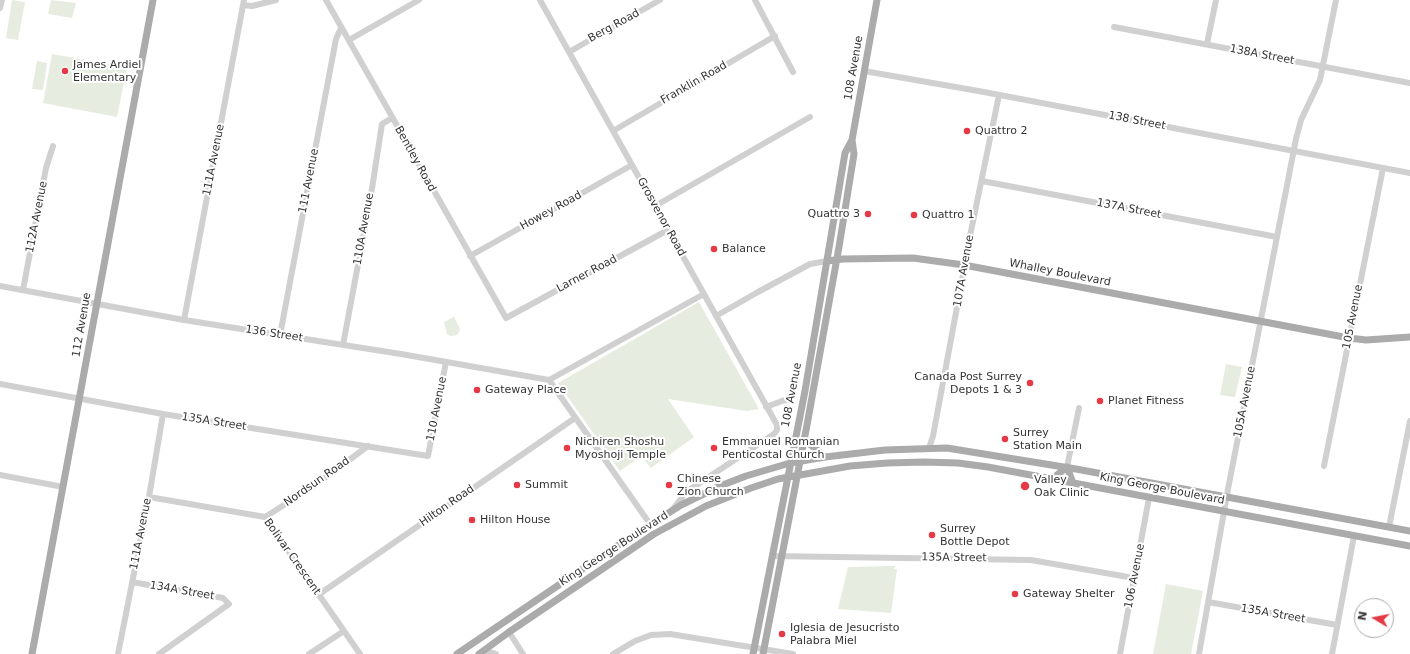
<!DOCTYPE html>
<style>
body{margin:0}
#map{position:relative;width:1410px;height:654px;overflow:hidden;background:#fff;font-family:"DejaVu Sans",sans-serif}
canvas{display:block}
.north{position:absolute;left:1354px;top:598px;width:40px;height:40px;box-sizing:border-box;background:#fff;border:1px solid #adadad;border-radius:50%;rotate:280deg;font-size:11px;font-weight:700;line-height:16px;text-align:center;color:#333}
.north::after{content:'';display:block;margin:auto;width:14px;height:18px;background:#e63946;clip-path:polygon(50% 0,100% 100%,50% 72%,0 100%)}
</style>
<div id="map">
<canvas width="1410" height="654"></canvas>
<div class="north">N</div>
</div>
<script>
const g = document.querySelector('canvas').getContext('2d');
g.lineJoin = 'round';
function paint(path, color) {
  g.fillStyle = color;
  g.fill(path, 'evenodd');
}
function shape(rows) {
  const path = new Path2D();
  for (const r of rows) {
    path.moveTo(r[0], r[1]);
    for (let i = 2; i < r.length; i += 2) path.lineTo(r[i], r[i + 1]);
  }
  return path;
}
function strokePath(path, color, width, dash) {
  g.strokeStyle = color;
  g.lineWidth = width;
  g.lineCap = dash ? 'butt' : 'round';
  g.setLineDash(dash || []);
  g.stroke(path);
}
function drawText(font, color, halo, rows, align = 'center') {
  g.font = font + ' "DejaVu Sans",sans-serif';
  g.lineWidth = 4;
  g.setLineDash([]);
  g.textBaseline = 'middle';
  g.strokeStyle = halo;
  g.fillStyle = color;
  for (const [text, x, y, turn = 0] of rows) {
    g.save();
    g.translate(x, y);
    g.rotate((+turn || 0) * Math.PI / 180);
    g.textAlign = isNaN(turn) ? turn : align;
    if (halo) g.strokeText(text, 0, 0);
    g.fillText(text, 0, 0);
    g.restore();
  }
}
paint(shape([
 [12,0,25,2,18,40,6,38],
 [51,0,76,3,72,18,48,14],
 [52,54,127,67,117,117,43,103],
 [37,61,47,63,43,90,32,89],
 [699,302,759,409,747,411,668,399,694,437,651,468,641,456,620,471,558,383],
 [454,317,460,329,459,332,457,335,450,336,447,334,444,322],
 [1226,364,1242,367,1235,397,1220,395],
 [895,566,894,569,897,569,891,613,838,609,848,567],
 [1166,584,1203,591,1191,654,1153,654]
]), '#e6ecdf');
strokePath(shape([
 [326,0,506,318,668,230],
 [540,0,777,425,777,430,774,434,686,492,673,509],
 [755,0,793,72],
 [243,5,252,6,276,0],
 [0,8,2,0],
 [1114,27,1410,83],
 [349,40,419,0],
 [1207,44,1216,0],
 [569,52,660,0],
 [864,71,984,92,1410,173],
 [613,131,775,36],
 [982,181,1277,237],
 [655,206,810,117],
 [470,256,632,165],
 [0,286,184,320,401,354,549,380],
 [23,290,46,168,53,146],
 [716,316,758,292,810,264,827,261],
 [184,320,244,0],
 [280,335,336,39,341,28],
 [343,345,371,195,382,124,392,118],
 [549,380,704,294],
 [549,380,650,524],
 [0,384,163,414,428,456,446,362],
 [766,407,782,401,790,399],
 [929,448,933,436,963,275,964,265,999,95],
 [1324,466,1383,168],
 [1067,467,1079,408],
 [0,475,63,487],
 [149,497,265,517,360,654],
 [265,517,314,486,368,446],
 [1389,527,1410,421],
 [772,556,1031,560,1134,578],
 [132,582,223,598,229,604,159,654],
 [318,595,575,418],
 [1208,602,1337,625],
 [509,632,523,654],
 [484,650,496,654],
 [118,654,149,497,163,414],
 [309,654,344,631],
 [613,654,635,641,651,635,670,634,793,654],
 [1120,654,1149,498],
 [1199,654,1228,489,1296,139,1301,120,1320,80,1336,0],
 [1332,654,1354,536]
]), '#d0d0d0', 6);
strokePath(shape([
 [827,261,843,259,913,258,964,265,1349,338,1366,340,1410,337],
 [804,439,825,457],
 [1052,479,1067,467,1073,483],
 [32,654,153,0],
 [457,654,606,553,681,505,720,486,746,476,790,463,825,457,885,450,947,448,1076,469,1410,531],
 [479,654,509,632,654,534,706,506,751,488,778,479,850,466,887,463,924,462,958,463,988,467,1410,546],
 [753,654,805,391,845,153,852,140],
 [763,654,807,425,839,247,854,154,852,140,877,0]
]), '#ababab', 7);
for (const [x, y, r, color] of [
 [65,71,4,"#e63946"],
 [967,131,4,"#e63946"],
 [868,214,4,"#e63946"],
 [914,215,4,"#e63946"],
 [714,249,4,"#e63946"],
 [1030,383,4,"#e63946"],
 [477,390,4,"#e63946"],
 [1100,401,4,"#e63946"],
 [1005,439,4,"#e63946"],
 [567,448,4,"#e63946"],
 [714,448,4,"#e63946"],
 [517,485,4,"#e63946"],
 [669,485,4,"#e63946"],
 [1025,486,5,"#e63946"],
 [472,520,4,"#e63946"],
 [932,535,4,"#e63946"],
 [1015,594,4,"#e63946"],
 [782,634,4,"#e63946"]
]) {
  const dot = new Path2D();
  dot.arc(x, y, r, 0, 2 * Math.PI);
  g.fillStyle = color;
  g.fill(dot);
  strokePath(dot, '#fff', 1.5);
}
drawText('11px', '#333', '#fff', [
 ["Berg Road",614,26,-29],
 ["138A Street",1262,55,11],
 ["108 Avenue",854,68,-80],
 ["Franklin Road",694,83,-30],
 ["138 Street",1137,121,11],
 ["Bentley Road",415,159,61],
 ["111A Avenue",214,160,-79],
 ["111 Avenue",309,181,-79],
 ["137A Street",1129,209,11],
 ["Howey Road",551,211,-29],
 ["112A Avenue",37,217,-79],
 ["Grosvenor Road",661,217,61],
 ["110A Avenue",364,229,-80],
 ["107A Avenue",964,271,-80],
 ["Whalley Boulevard",1060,273,11],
 ["Larner Road",587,274,-28],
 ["105 Avenue",1353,317,-79],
 ["112 Avenue",82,325,-80],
 ["136 Street",274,334,9],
 ["108 Avenue",792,395,-79],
 ["105A Avenue",1245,402,-79],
 ["110 Avenue",437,409,-79],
 ["135A Street",214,422,9],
 ["Nordsun Road",317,482,-35],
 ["King George Boulevard",1162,489,11],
 ["Hilton Road",447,506,-35],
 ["111A Avenue",141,534,-79],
 ["King George Boulevard",614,549,-33],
 ["Bolivar Crescent",292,557,55],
 ["135A Street",954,558,1],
 ["106 Avenue",1135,576,-79],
 ["134A Street",182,591,10],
 ["135A Street",1273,614,10]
]);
drawText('11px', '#333', '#fff', [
 ["James Ardiel",73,65],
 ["Elementary",73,78],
 ["Quattro 2",975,131],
 ["Quattro 3",860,214,"right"],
 ["Quattro 1",922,215],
 ["Balance",722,249],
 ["Canada Post Surrey",1022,377,"right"],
 ["Depots 1 & 3",1022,390,"right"],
 ["Gateway Place",485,390],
 ["Planet Fitness",1108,401],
 ["Surrey",1013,433],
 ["Station Main",1013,446],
 ["Nichiren Shoshu",575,442],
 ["Myoshoji Temple",575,455],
 ["Emmanuel Romanian",722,442],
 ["Penticostal Church",722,455],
 ["Chinese",677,479],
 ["Zion Church",677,492],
 ["Valley",1034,480],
 ["Oak Clinic",1034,493],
 ["Summit",525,485],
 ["Hilton House",480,520],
 ["Surrey",940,529],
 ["Bottle Depot",940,542],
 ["Gateway Shelter",1023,594],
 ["Iglesia de Jesucristo",790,628],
 ["Palabra Miel",790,641]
], 'left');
</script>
